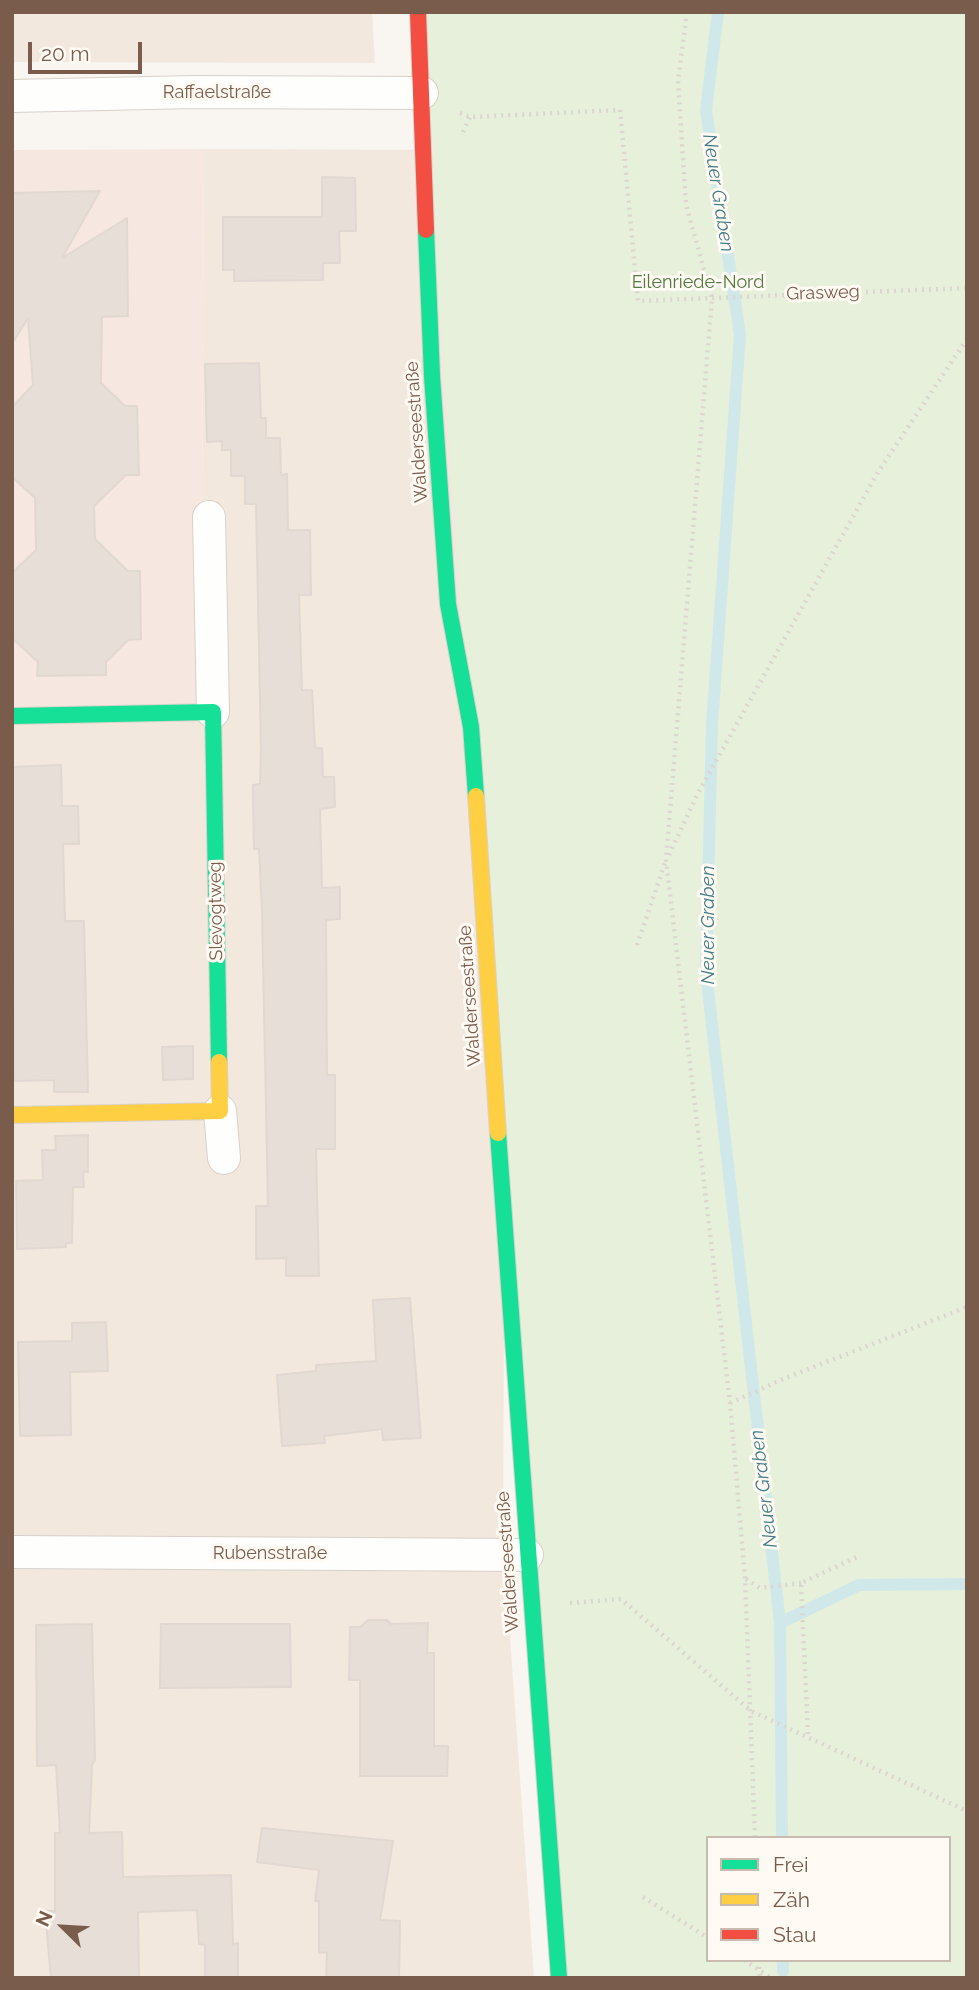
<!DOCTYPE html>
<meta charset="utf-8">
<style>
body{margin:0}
#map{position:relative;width:979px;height:1990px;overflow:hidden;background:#f9f5f0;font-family:Raleway,sans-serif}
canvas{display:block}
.frame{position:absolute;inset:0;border:14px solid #7a5c4d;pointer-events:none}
.legend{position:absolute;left:706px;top:1836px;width:245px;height:126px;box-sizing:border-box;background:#fffaf3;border:2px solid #cabbb1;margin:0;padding:9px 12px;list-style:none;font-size:21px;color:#7a5c4d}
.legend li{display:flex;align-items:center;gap:14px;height:35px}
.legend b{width:35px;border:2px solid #cabbb1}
.north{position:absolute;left:28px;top:1892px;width:70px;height:70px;-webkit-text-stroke:5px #fffaf3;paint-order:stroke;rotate:294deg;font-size:19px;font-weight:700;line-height:28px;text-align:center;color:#7a5c4d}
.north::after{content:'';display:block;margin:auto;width:24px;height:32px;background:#7a5c4d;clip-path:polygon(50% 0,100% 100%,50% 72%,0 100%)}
.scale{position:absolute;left:28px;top:42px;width:114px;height:32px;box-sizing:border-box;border:4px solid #7a5c4d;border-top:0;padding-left:9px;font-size:21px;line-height:24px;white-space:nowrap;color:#7a5c4d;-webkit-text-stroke:5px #fffaf3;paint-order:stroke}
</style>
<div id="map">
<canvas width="979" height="1990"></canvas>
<div class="frame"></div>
<ul class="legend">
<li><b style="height:9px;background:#16e098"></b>Frei</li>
<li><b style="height:9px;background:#ffcf43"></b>Zäh</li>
<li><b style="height:9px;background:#f24e42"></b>Stau</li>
</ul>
<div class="north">N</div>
<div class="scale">20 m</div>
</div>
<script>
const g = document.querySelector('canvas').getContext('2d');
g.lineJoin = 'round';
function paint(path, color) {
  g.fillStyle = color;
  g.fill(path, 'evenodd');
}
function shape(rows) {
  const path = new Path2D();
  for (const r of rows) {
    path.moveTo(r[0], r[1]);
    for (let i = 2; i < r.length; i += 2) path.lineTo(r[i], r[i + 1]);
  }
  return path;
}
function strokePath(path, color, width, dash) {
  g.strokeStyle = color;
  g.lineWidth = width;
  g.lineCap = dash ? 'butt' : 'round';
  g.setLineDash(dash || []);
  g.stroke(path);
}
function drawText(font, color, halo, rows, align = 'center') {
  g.font = font + ' Raleway,sans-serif';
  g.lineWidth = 6;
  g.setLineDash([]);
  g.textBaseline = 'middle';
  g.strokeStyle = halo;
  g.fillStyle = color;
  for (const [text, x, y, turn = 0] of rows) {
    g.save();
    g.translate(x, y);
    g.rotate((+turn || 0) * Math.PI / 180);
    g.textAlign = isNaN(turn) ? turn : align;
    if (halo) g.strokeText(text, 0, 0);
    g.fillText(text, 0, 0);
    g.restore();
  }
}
paint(shape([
 [12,12,372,12,375,63,12,62],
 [204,149,509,150,503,1537,534,1978,12,1978,12,707,195,505,202,505]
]), '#f2e8de');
paint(shape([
 [204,149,202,505,195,506,194,707,12,707,12,150]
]), '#f6e8e1');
paint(shape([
 [418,12,967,12,967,1978,559,1978],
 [708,1838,949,1838,949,1960,708,1960]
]), '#e7f0db');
strokePath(shape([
 [718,12,706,110,740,335,712,725,706,972,780,1623,782,1838],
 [780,1623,859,1585,967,1584],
 [783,1960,783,1971]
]), '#d0e8ea', 12);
const building = shape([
 [322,177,355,178,356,231,339,231,340,263,323,263,323,280,234,281,234,270,223,270,223,217,322,217,322,177],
 [100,191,62,258,127,218,128,316,102,317,101,383,125,406,137,406,139,475,126,475,94,506,95,539,128,571,140,571,141,639,128,640,106,662,106,675,37,676,38,662,12,638,12,573,36,550,35,498,12,477,12,407,33,385,28,318,12,344,12,193,100,191],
 [259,363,261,418,266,418,266,438,280,438,281,475,287,474,288,530,310,530,311,595,299,595,302,690,312,690,315,748,322,748,323,777,334,777,335,807,320,809,322,888,340,887,340,919,326,920,327,1075,335,1075,335,1149,316,1149,319,1276,286,1276,286,1258,256,1259,256,1206,268,1206,262,912,259,849,254,849,253,801,253,785,260,784,261,749,256,504,245,504,245,476,231,476,231,450,222,450,222,441,207,442,205,364,259,363],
 [61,765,62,806,78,806,79,844,63,844,65,921,84,921,88,1092,54,1092,54,1080,14,1081,12,767,61,765],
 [193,1046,193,1079,163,1080,162,1047,193,1046],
 [88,1135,88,1172,83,1172,84,1187,73,1187,72,1243,66,1243,66,1247,17,1249,16,1181,43,1180,42,1150,56,1150,55,1136,88,1135],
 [410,1298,421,1438,383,1440,382,1429,324,1436,325,1443,282,1446,277,1375,316,1371,316,1365,376,1361,373,1300,410,1298],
 [106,1322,108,1371,70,1372,71,1435,20,1436,18,1342,72,1341,72,1323,106,1322],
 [368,1620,387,1620,391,1624,428,1623,427,1653,434,1653,434,1746,448,1746,447,1776,360,1776,360,1680,349,1680,350,1627,360,1627,368,1620],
 [92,1624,95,1760,92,1765,89,1833,122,1832,123,1877,231,1875,233,1944,238,1943,238,1978,205,1978,205,1945,199,1944,197,1910,138,1912,139,1978,51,1978,45,1911,55,1911,55,1833,60,1833,56,1765,37,1766,36,1625,92,1624],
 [161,1624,290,1624,291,1687,160,1688,161,1624],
 [262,1828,393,1841,380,1920,400,1921,399,1978,326,1978,327,1952,319,1953,319,1901,315,1901,319,1870,257,1862,262,1828]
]);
paint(building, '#e6ded7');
strokePath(building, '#e2d8d2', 2);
const street = shape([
 [12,96,195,92,422,93],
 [209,517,213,712],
 [220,1111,224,1158],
 [12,1552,527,1555]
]);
const fast = shape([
 [426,230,432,376,448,604,471,727,476,796],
 [12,716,213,712,219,1062],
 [498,1133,559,1978]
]);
const slow = shape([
 [476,796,498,1133],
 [12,1115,220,1111,219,1062]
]);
const jam = shape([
 [418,12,426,230]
]);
strokePath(street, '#d7d1cb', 34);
strokePath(fast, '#d9d2cb', 18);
strokePath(slow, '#d9d2cb', 18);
strokePath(jam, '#d9d2cb', 18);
strokePath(shape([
 [687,12,678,81,686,205,712,298,666,860,730,1403,745,1578,755,1838],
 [460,113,470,117,620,110,638,301,967,288],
 [463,132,470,117],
 [669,855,697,795,878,472,967,339],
 [637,945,665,863],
 [730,1403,783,1379,967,1307],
 [746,1579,760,1588,801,1583],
 [570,1603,621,1599,751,1711,967,1811],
 [808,1734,801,1583,857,1557],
 [643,1897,708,1938],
 [744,1960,771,1978],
 [759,1960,760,1978]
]), '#dcd5d0', 4.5, [2, 5]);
strokePath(street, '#fefefd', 32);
strokePath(fast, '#16e098', 16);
strokePath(slow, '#ffcf43', 16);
strokePath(jam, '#f24e42', 16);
drawText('18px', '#7a5c4d', '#fffaf3', [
 ["Raffaelstraße",217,93],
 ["Grasweg",823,293,-2],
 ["Walderseestraße",417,432,-94],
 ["Slevogtweg",216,911,-91],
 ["Walderseestraße",470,996,-94],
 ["Rubensstraße",270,1554],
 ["Walderseestraße",508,1562,-94]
]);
drawText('18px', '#537a41', '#fffaf3', [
 ["Eilenriede-Nord",698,283]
]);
drawText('italic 19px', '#437c86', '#fffaf3', [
 ["Neuer Graben",718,193,81],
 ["Neuer Graben",708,925,-90],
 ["Neuer Graben",764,1489,-97]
]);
</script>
